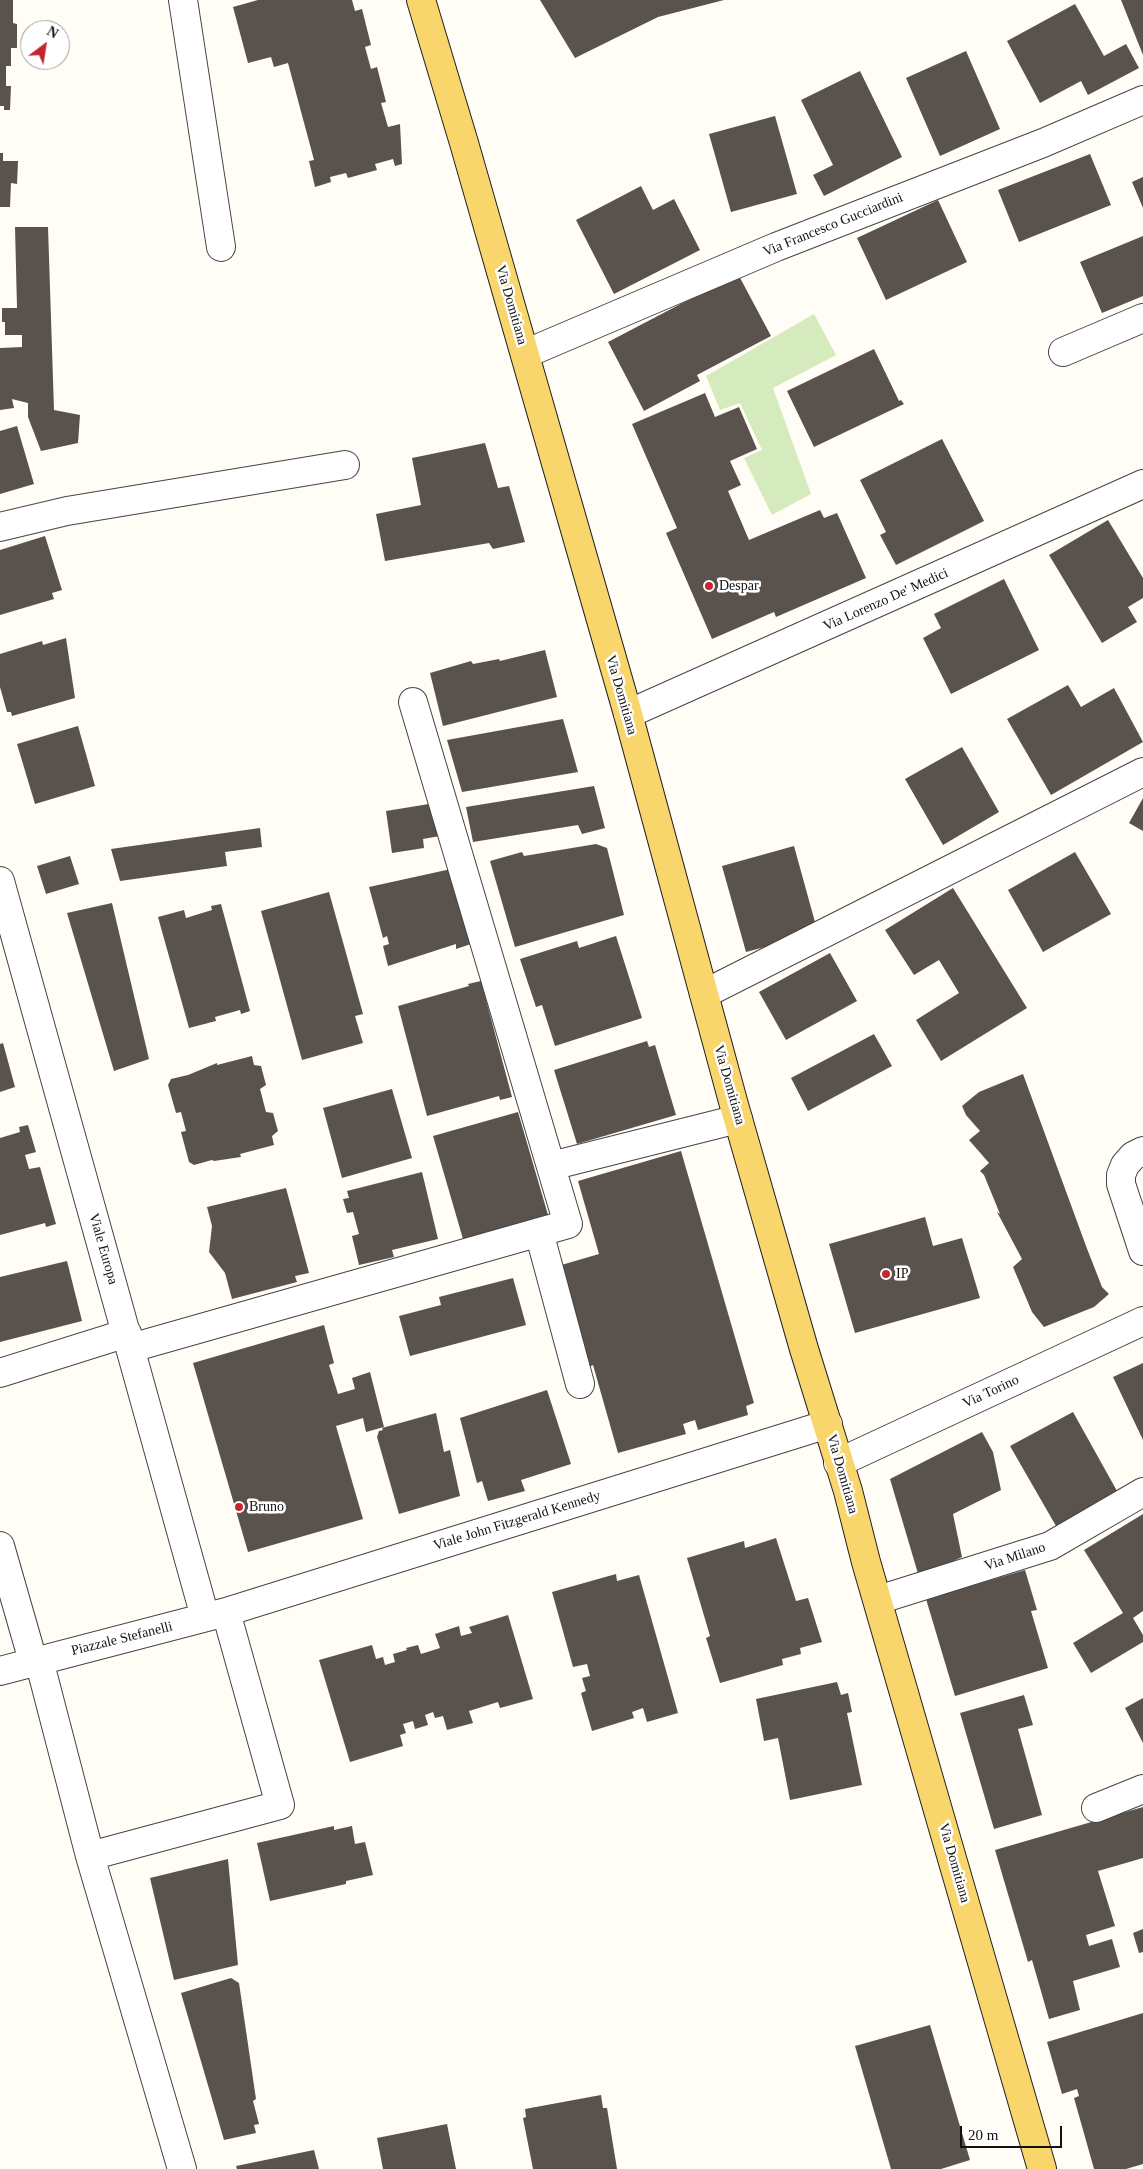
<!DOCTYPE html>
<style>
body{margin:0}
#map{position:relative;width:1143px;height:2169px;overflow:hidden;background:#fffdf5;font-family:"Times New Roman",serif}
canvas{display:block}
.north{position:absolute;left:20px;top:20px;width:50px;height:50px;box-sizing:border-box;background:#fff;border:1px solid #a0a0a0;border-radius:50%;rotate:31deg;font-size:14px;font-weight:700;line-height:20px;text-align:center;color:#111}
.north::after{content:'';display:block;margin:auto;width:18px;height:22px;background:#c4262e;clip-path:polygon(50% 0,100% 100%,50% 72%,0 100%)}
.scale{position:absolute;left:960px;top:2126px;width:102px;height:22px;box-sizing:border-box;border:2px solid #111;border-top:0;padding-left:6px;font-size:15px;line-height:18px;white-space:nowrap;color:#111;-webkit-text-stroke:4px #fff;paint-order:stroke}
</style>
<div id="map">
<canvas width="1143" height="2169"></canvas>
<div class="north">N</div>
<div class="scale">20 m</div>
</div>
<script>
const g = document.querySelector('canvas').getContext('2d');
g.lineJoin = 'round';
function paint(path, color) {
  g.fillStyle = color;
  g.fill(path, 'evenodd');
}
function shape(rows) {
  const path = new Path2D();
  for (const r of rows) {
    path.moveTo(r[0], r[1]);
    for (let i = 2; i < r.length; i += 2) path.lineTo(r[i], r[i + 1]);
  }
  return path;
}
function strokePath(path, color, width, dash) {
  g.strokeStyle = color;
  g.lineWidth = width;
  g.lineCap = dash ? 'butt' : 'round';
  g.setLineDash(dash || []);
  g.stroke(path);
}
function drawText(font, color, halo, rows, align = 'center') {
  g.font = font + ' "Times New Roman",serif';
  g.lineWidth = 5;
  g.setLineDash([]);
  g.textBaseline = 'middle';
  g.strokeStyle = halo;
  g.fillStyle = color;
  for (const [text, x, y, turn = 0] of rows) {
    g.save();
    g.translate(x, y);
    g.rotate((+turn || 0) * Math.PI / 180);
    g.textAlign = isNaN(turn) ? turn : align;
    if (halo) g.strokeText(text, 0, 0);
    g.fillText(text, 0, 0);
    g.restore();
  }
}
paint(shape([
 [814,314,836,355,773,388,811,494,772,515,744,458,762,450,740,403,720,410,706,376]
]), '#d5ebbd');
paint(shape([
 [0,0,13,0,13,23,17,24,17,48,11,48,11,66,6,66,6,86,11,86,10,110,4,110,4,106,0,106],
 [258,0,352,0,355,11,362,9,371,45,365,47,371,69,377,67,386,102,381,103,388,127,400,124,402,164,395,166,393,159,375,164,377,170,348,178,346,173,330,177,331,182,315,187,309,161,314,160,288,63,274,67,271,57,248,63,233,7],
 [540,0,724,0,658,17,575,58],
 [1121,0,1143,0,1143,55],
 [1075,4,1104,56,1126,44,1139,68,1088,95,1081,81,1040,103,1007,41],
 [966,51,1000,129,940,156,906,78],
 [860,71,902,157,824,196,813,175,833,165,801,100],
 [775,116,797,194,731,212,709,134],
 [0,153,3,153,3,161,18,161,17,184,11,183,10,207,0,207],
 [1090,154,1111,205,1019,242,998,190],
 [1143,177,1143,208,1132,182],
 [641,186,653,210,674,199,700,250,614,294,576,220],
 [938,200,967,262,886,300,857,238],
 [15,227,48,227,54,410,80,415,78,443,41,451,28,417,28,403,12,399,14,408,0,410,0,348,22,347,22,335,5,335,5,322,2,322,2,308,17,308],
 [1143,236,1143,296,1102,313,1080,262],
 [738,274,771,336,697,375,700,381,644,411,608,342],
 [874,349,899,401,901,400,904,404,814,447,787,391],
 [705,393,715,417,739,407,757,449,730,461,741,485,728,491,749,540,820,510,824,518,837,513,866,578,776,617,774,612,712,639,666,533,677,528,632,424],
 [17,426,34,484,0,494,0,431],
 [942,439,984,521,896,565,880,535,886,532,860,480],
 [485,443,498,488,509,486,525,542,493,549,489,543,385,561,376,514,421,505,412,458],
 [1108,520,1143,578,1143,598,1128,607,1137,622,1102,643,1049,555],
 [45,536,62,590,52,593,54,599,0,615,0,550],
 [1004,579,1039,650,951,694,923,638,941,628,934,614],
 [66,638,75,698,12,716,11,712,7,712,0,687,0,654,42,641,43,645],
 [545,650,557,697,443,726,430,673,471,661,473,664,499,659,500,661],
 [1068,685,1081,707,1114,688,1143,742,1051,795,1007,719],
 [563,719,578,772,462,792,447,740],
 [78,726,95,786,35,804,17,744],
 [962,747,999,812,943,845,905,779],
 [594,786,605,828,582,834,578,825,473,842,466,807],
 [1143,798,1143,831,1129,823],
 [429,804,440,836,423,839,424,848,392,853,386,811],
 [260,828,262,847,225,852,227,866,120,881,111,849],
 [596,844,607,848,624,915,515,947,490,861,522,852,524,856],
 [794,846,818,933,746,952,722,866],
 [1075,852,1111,914,1043,952,1008,890],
 [70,856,79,884,46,894,37,866],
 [451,869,471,944,456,949,456,944,388,966,383,946,389,944,387,936,383,938,369,887],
 [953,888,1027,1008,941,1061,916,1020,959,993,939,960,914,975,885,930],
 [329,892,363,1014,355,1016,363,1043,302,1060,261,911],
 [112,903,149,1059,114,1071,67,913],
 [221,904,250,1011,241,1014,240,1010,215,1017,216,1021,189,1028,158,917,184,910,186,918,212,910,211,906],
 [616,936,642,1018,555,1046,542,1005,536,1007,520,959,577,941,579,948],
 [830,953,857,1001,786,1040,759,992],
 [481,981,512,1097,500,1100,499,1096,427,1116,398,1006,469,986,468,984],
 [874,1034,892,1066,808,1111,791,1078],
 [647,1041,649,1047,655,1045,676,1115,577,1144,554,1070],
 [3,1043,15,1087,0,1092,0,1044],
 [252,1056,254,1065,261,1066,266,1085,260,1089,266,1112,273,1113,278,1131,272,1136,274,1145,240,1154,241,1157,214,1161,212,1160,194,1165,189,1162,181,1132,186,1131,181,1112,176,1113,168,1085,171,1079,188,1075,217,1063,217,1065],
 [1023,1074,1086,1246,1102,1287,1109,1294,1094,1307,1044,1327,1032,1312,1013,1267,1022,1259,997,1212,1000,1214,984,1175,980,1171,989,1163,969,1140,980,1131,966,1115,962,1106,979,1092],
 [392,1089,412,1158,342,1178,323,1108],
 [518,1112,548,1215,463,1239,433,1136],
 [28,1125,36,1152,25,1155,29,1169,40,1167,56,1224,46,1227,45,1223,0,1235,0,1138,20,1132,19,1127],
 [681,1151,754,1403,746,1406,748,1415,698,1430,695,1420,683,1424,686,1434,618,1453,593,1365,587,1368,558,1266,599,1254,578,1181],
 [422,1172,438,1239,392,1250,394,1257,359,1265,352,1236,359,1234,353,1212,347,1213,343,1199,349,1198,347,1191],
 [286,1188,309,1273,295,1276,297,1282,232,1299,225,1273,209,1252,212,1226,207,1207],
 [925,1217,933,1246,962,1238,980,1298,855,1333,829,1244],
 [67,1261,82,1321,0,1342,0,1277],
 [513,1278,526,1325,410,1356,399,1316,441,1305,439,1297],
 [324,1325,334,1363,329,1365,338,1394,355,1389,352,1378,370,1372,384,1427,366,1432,363,1418,336,1426,363,1519,248,1552,193,1363],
 [1143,1363,1143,1440,1113,1377],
 [547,1390,571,1464,521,1480,525,1491,488,1501,482,1481,477,1483,460,1418],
 [1073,1412,1117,1491,1056,1526,1010,1446],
 [436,1413,444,1452,450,1450,460,1496,399,1514,377,1437,379,1431,383,1430,382,1428],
 [982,1432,993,1452,1001,1490,953,1514,962,1557,919,1577,890,1479],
 [1143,1514,1143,1611,1133,1618,1143,1635,1143,1642,1091,1673,1073,1643,1123,1613,1084,1550],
 [776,1538,796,1601,808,1598,822,1642,800,1648,801,1654,782,1659,783,1665,720,1683,706,1638,710,1636,687,1558,744,1541,745,1548],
 [1025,1570,1037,1610,1031,1611,1048,1668,955,1696,926,1599],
 [616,1574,617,1581,639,1575,678,1713,647,1722,643,1708,632,1712,634,1718,592,1731,581,1693,586,1691,582,1678,590,1676,587,1664,573,1667,552,1592],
 [508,1615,533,1699,500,1708,498,1702,469,1711,473,1723,447,1730,443,1716,435,1718,433,1712,425,1715,428,1725,415,1729,413,1721,403,1724,406,1733,400,1735,403,1746,350,1762,319,1660,372,1645,376,1659,383,1657,385,1665,395,1662,393,1654,407,1650,406,1648,418,1645,421,1654,440,1648,435,1634,459,1626,461,1636,472,1633,469,1627],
 [837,1682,841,1695,848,1693,852,1712,847,1713,862,1785,790,1800,778,1738,764,1741,756,1699],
 [1024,1695,1033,1725,1018,1729,1042,1815,994,1829,960,1713],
 [1143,1698,1143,1743,1125,1708],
 [1143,1807,1143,1858,1098,1871,1115,1926,1086,1935,1089,1946,1112,1939,1120,1967,1073,1981,1080,2010,1049,2019,1032,1960,1028,1962,995,1850],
 [334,1826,334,1830,352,1826,355,1844,365,1842,373,1875,346,1881,346,1884,270,1901,257,1843],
 [228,1859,238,1965,174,1980,150,1878],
 [1143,1929,1143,1952,1139,1953,1133,1933],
 [231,1978,239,1983,256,2099,253,2101,259,2124,254,2125,256,2133,224,2140,181,1993],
 [1143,2013,1143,2164,1126,2169,1094,2169,1074,2098,1079,2096,1077,2089,1062,2094,1047,2042],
 [930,2025,970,2160,941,2169,891,2169,855,2046],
 [601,2095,603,2108,607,2108,617,2169,533,2169,523,2118,526,2117,525,2109],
 [447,2124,456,2169,383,2169,377,2138],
 [314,2150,319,2169,237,2169,236,2166]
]), '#5a524d');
const minor = shape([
 [183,0,221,247],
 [1063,352,1143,318],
 [525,354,776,247,1043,143,1143,100],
 [0,527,67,511,345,465],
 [628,714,1143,484],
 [0,881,205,1617],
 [704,994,1143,772],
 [1143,1151,1133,1156,1125,1165,1121,1175,1121,1184,1143,1251],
 [551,1166,738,1119],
 [539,1232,580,1384],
 [131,1348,568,1224,413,702],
 [0,1373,127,1333],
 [838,1463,1143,1321],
 [0,1546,33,1661],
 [878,1600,1050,1546,1143,1492],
 [39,1660,90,1856,182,2169],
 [0,1671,226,1612,828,1424],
 [1096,1808,1143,1789],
 [90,1856,280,1805,226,1612]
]);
const major = shape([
 [421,0,464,143,628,714,734,1105,804,1349,848,1491,866,1562,1042,2169]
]);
strokePath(minor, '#444', 30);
strokePath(major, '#222', 30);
strokePath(minor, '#fff', 28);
strokePath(major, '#f9d66b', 28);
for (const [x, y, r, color] of [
 [709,586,5,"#c4262e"],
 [886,1274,5,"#c4262e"],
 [239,1507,5,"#c4262e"]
]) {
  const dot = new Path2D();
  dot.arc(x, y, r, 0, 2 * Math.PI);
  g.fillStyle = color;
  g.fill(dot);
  strokePath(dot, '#fff', 2);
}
drawText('14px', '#111', '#fff', [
 ["Via Francesco Gucciardini",833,225,-22],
 ["Via Domitiana",511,305,74],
 ["Via Lorenzo De' Medici",886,600,-24],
 ["Via Domitiana",621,695,74],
 ["Via Domitiana",729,1085,74],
 ["Viale Europa",103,1249,74],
 ["Via Torino",991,1392,-25],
 ["Via Domitiana",842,1474,74],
 ["Viale John Fitzgerald Kennedy",517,1521,-17],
 ["Via Milano",1015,1557,-18],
 ["Piazzale Stefanelli",122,1639,-14],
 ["Via Domitiana",954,1863,74]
]);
drawText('14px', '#111', '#fff', [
 ["Despar",719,586],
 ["IP",896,1274],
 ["Bruno",249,1507]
], 'left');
</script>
